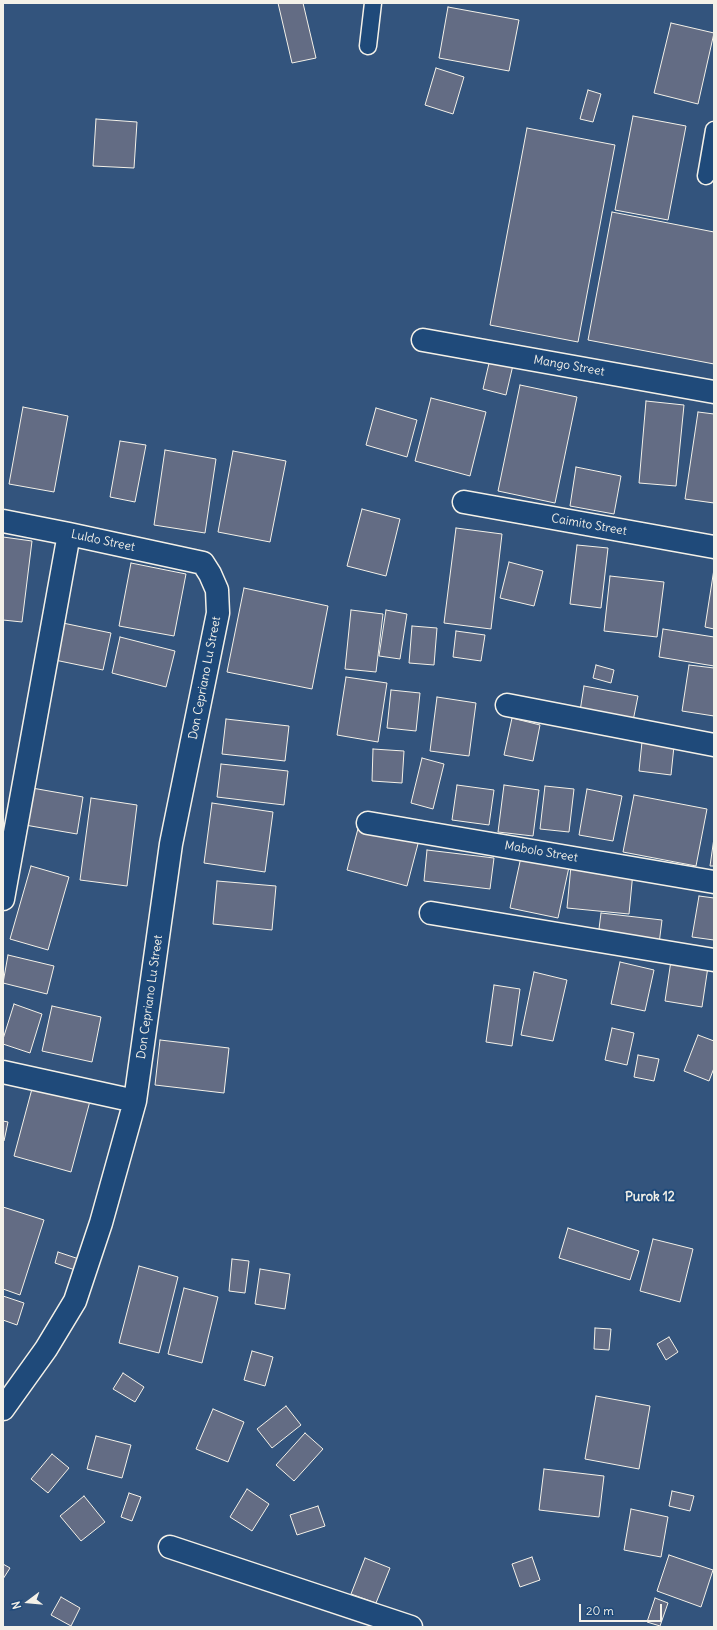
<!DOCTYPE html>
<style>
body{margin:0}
#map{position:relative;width:717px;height:1630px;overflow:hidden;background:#33547d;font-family:Delius,sans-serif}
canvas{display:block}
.frame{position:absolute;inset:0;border:4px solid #f4f1e8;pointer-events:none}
.north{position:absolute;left:8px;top:1582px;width:40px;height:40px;-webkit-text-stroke:3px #1f4a7a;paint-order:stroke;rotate:254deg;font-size:11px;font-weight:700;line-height:16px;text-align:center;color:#f4f1e8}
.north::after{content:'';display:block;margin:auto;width:14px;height:18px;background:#f4f1e8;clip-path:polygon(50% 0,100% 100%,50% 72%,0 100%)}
.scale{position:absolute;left:579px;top:1604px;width:83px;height:18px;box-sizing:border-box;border:2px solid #f4f1e8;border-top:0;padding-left:5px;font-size:12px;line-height:14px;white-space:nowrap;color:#f4f1e8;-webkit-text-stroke:3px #1f4a7a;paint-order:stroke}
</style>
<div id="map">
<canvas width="717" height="1630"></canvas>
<div class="frame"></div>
<div class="north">N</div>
<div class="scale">20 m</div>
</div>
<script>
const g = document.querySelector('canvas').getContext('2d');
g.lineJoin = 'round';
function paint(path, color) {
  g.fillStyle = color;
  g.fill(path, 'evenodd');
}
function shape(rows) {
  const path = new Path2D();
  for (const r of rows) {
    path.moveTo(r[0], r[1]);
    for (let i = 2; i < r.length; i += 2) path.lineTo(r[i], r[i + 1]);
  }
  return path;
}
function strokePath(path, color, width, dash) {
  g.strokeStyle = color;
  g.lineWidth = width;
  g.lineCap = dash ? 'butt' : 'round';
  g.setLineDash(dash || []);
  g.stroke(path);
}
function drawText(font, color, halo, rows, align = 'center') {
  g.font = font + ' Delius,sans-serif';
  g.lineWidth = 4;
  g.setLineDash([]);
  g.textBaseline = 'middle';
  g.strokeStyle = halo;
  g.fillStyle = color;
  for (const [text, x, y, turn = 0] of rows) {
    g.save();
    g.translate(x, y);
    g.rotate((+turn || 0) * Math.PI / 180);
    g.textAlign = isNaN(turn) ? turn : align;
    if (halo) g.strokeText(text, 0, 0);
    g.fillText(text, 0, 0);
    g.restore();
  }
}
const building = shape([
 [278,3,303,3,316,58,292,63,278,3],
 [448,7,519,20,509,71,439,58,448,7],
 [671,23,714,33,698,104,654,93,671,23],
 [436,68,464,77,453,114,425,105,436,68],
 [588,90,601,94,593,122,580,119,588,90],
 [633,116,686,126,668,220,615,210,633,116],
 [96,119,137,122,134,168,93,166,96,119],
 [527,128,615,145,578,342,490,325,527,128],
 [612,212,714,232,714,364,588,340,612,212],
 [490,359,513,365,506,395,483,389,490,359],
 [520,385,577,397,555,503,498,491,520,385],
 [431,398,486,412,470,476,415,461,431,398],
 [646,401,684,405,676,486,639,483,646,401],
 [23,407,68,416,54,492,9,484,23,407],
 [376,408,417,420,407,457,366,445,376,408],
 [698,412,714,414,714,503,685,499,698,412],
 [120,441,146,445,135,502,110,497,120,441],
 [165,450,216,459,205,533,154,525,165,450],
 [233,451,286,461,270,542,218,532,233,451],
 [576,467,621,476,614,514,570,506,576,467],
 [362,509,400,519,386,576,347,566,362,509],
 [456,528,502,534,491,629,444,623,456,528],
 [3,537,32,541,22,622,3,620,3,537],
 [577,545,608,548,601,608,570,604,577,545],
 [509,562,543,571,534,606,500,598,509,562],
 [131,563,186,574,174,636,119,626,131,563],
 [714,569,714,629,705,627,714,569],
 [610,576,664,582,657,637,604,631,610,576],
 [244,588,328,606,312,689,227,672,244,588],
 [351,610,383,614,376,672,345,669,351,610],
 [386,610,407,614,400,659,379,656,386,610],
 [58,622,111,633,103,670,50,659,58,622],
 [412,626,437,628,434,665,409,663,412,626],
 [663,629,714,637,714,666,659,657,663,629],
 [456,631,485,635,481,661,453,657,456,631],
 [120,637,175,651,166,687,112,673,120,637],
 [596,665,614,670,611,683,593,678,596,665],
 [689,665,714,668,714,716,682,711,689,665],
 [346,677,387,683,378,742,337,735,346,677],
 [584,686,638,696,633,721,580,711,584,686],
 [391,690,420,693,416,731,387,728,391,690],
 [437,697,476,703,469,756,430,751,437,697],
 [512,718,540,725,533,761,504,755,512,718],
 [226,719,289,726,285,761,222,754,226,719],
 [642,742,674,746,671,775,639,771,642,742],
 [373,749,404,751,402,783,372,781,373,749],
 [422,758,444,764,433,809,411,803,422,758],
 [221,764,288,771,284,805,217,797,221,764],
 [457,785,494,790,489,825,452,820,457,785],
 [504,785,539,790,533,836,498,832,504,785],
 [545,786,574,789,569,832,540,829,545,786],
 [32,788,83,797,77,834,25,825,32,788],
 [587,789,622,796,613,841,579,835,587,789],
 [634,795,707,809,696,866,623,852,634,795],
 [91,798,137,805,127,886,80,880,91,798],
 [212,803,273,812,265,872,204,863,212,803],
 [359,825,419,840,407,886,347,870,359,825],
 [714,838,714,866,710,866,714,838],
 [427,850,494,858,490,889,424,881,427,850],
 [521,857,569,867,558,918,510,908,521,857],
 [31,866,69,877,48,950,10,939,31,866],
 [571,866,633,872,629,914,567,908,571,866],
 [217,881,276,886,272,930,213,924,217,881],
 [699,896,714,898,714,940,692,937,699,896],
 [601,913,662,920,659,944,598,937,601,913],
 [672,954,709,960,702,1007,665,1001,672,954],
 [8,955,54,966,47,994,3,983,8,955],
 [620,962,654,970,645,1011,611,1004,620,962],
 [534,972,567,980,553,1041,521,1035,534,972],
 [494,985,520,989,512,1046,486,1042,494,985],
 [14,1004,42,1014,30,1053,3,1044,3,1039,14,1004],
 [52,1006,101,1017,92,1062,42,1051,52,1006],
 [612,1028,634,1033,627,1065,605,1060,612,1028],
 [698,1035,714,1041,714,1068,709,1081,684,1071,698,1035],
 [160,1040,229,1048,224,1093,155,1085,160,1040],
 [638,1055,659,1059,654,1081,634,1077,638,1055],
 [33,1085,90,1101,71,1172,14,1156,33,1085],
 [3,1121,8,1122,4,1141,3,1141,3,1121],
 [3,1207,44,1220,20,1295,3,1289,3,1207],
 [568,1228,639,1251,630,1280,559,1258,568,1228],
 [653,1239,693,1249,680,1302,640,1291,653,1239],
 [58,1252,82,1260,78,1271,55,1263,58,1252],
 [232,1259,249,1261,245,1293,229,1291,232,1259],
 [139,1266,178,1277,159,1353,119,1343,139,1266],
 [260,1269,290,1274,285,1309,255,1304,260,1269],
 [184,1288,218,1297,202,1363,168,1354,184,1288],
 [3,1296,24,1303,17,1325,3,1320,3,1296],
 [595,1328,611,1329,609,1350,594,1349,595,1328],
 [669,1337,678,1352,666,1360,657,1344,669,1337],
 [252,1351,273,1357,265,1386,244,1380,252,1351],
 [123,1373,144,1387,135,1402,113,1389,123,1373],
 [596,1396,650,1406,639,1469,585,1459,596,1396],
 [286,1406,301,1425,272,1448,257,1429,286,1406],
 [213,1409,244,1422,228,1462,196,1449,213,1409],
 [305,1433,323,1449,294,1481,276,1465,305,1433],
 [96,1436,131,1445,122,1478,87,1469,96,1436],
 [52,1454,69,1468,48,1493,31,1479,52,1454],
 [544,1469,604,1476,599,1517,539,1510,544,1469],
 [247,1489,269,1504,252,1531,230,1517,247,1489],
 [672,1491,694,1496,690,1511,669,1506,672,1491],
 [129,1493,141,1497,132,1521,121,1517,129,1493],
 [84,1496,105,1522,81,1541,60,1516,84,1496],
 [318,1506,325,1526,297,1535,290,1515,318,1506],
 [631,1509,668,1517,661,1557,624,1550,631,1509],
 [669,1555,713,1570,701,1607,657,1591,669,1555],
 [532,1557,540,1580,520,1587,512,1564,532,1557],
 [365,1558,390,1568,376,1603,351,1594,365,1558],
 [3,1564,10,1568,3,1579,3,1564],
 [61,1597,80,1608,71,1626,51,1615,61,1597],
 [655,1598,668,1603,660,1626,647,1622,655,1598]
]);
paint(building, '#636c84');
strokePath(building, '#f4f1e8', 1);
const service = shape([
 [368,46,373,3],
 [706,176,714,130]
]);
const minor = shape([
 [423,340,714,392],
 [464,502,714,547],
 [3,521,69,534,203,563,210,574,217,590,218,613,171,844,135,1101,101,1223,75,1301,46,1349,3,1409],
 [507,705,714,745],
 [368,823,714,882],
 [3,899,69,534],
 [431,913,714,960],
 [3,1072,135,1101],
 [170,1547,411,1627]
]);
strokePath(service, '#f4f1e8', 19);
strokePath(minor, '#f4f1e8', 25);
strokePath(service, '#1f4a7a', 16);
strokePath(minor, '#1f4a7a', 22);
drawText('12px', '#f4f1e8', '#1f4a7a', [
 ["Mango Street",569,366,10],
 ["Caimito Street",589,525,10],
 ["Luldo Street",103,541,12],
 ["Don Cepriano Lu Street",205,678,-79],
 ["Mabolo Street",541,852,10],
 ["Don Cepriano Lu Street",150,997,-82]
]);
drawText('bold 13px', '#f4f1e8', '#1f4a7a', [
 ["Purok 12",650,1197]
]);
</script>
